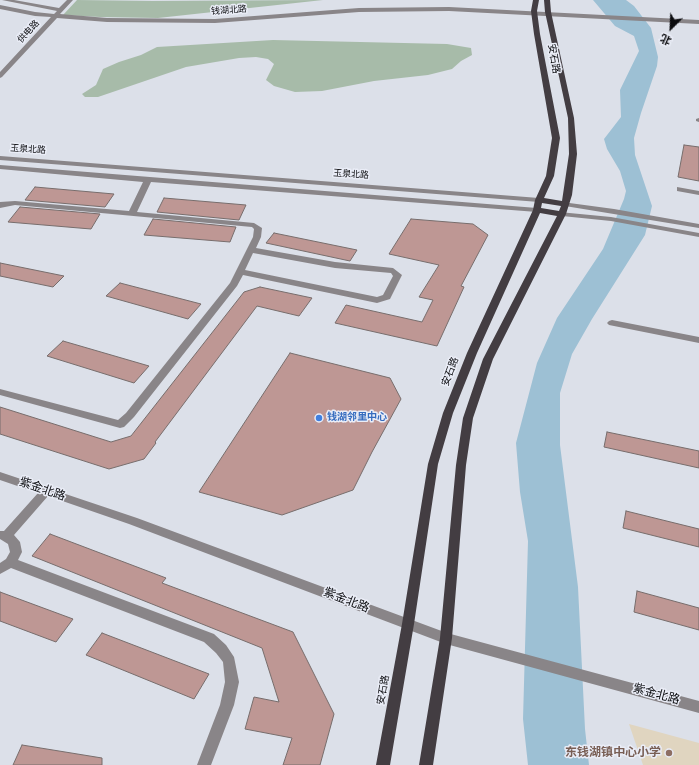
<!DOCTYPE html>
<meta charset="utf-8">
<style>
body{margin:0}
#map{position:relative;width:699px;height:765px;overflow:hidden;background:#dce0e9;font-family:"Source Sans 3","Noto Sans SC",sans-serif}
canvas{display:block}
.north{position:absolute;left:651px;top:8px;width:40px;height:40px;-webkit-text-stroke:3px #eaedf7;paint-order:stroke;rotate:204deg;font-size:11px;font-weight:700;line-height:16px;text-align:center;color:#0b0c0f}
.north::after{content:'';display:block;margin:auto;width:14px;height:18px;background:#0b0c0f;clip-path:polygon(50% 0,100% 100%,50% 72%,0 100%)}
</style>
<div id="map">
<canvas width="699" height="765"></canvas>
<div class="north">北</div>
</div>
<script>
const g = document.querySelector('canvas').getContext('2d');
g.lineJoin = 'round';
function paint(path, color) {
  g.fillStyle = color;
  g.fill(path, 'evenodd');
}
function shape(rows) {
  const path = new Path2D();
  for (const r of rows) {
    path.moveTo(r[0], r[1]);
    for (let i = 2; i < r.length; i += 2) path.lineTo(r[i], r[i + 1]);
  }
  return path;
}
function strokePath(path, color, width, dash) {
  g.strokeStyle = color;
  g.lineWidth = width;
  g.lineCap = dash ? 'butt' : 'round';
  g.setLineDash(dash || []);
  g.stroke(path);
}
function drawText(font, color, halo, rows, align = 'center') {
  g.font = font + ' "Source Sans 3","Noto Sans SC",sans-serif';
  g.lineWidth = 3;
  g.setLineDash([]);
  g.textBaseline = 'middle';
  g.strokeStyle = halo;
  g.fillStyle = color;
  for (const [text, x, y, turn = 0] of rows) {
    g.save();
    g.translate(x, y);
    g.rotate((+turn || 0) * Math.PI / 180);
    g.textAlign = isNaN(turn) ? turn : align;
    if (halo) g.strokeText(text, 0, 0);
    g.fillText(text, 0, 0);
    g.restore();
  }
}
paint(shape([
 [629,724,699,743,699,765,643,765]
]), '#e0d5c0');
paint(shape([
 [77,0,153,1,323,0,158,18,100,17,63,15],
 [273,40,447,44,471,48,472,55,461,61,452,69,428,75,374,81,322,91,295,92,274,86,266,80,274,64,268,59,256,57,239,58,186,67,98,97,85,97,82,94,96,85,103,69,119,62,141,55,157,47]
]), '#a7bba9');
paint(shape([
 [593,0,626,0,634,6,651,28,658,57,657,66,641,113,634,138,635,155,652,206,645,235,592,319,572,354,560,393,560,445,578,587,585,729,589,765,528,765,523,719,528,541,520,492,516,443,537,363,557,318,603,249,624,199,626,191,620,171,607,149,604,139,621,117,620,90,639,51,634,36,615,26]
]), '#9dc0d4');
const building = shape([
 [684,145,699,147,699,181,678,177,684,145],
 [35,187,114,194,105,207,25,200,35,187],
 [164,198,246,205,239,220,157,212,164,198],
 [20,207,100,214,91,229,8,222,20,207],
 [153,219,236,227,230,242,144,235,153,219],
 [411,219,473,224,488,235,461,286,464,287,437,346,335,323,346,305,422,322,433,300,419,297,439,265,389,254,411,219],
 [274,233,357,250,350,261,266,243,274,233],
 [0,263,64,276,53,287,0,276,0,263],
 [120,283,201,304,188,319,106,296,120,283],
 [260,287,312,298,299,316,257,306,155,442,156,443,144,459,109,469,0,434,0,407,111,442,131,436,244,292,260,287],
 [63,341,149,366,134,383,47,356,63,341],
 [290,353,390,378,401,399,372,452,353,490,282,515,199,492,290,353],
 [607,432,699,451,699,468,604,447,607,432],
 [626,511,699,529,699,547,623,528,626,511],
 [50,534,166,578,162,583,293,632,334,714,320,765,283,765,292,738,245,729,254,697,279,702,262,648,32,556,50,534],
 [637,591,699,608,699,630,634,612,637,591],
 [0,592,73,619,56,642,0,621,0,592],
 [102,633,209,674,194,699,86,655,102,633],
 [22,745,102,758,102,765,13,765,22,745]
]);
paint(building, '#be9794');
strokePath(building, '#776d6c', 1);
paint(shape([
 [2,0,14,0,59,8,67,0,73,0,60,14,107,18,215,19,359,8,449,7,699,20,699,24,449,11,359,12,215,23,107,22,57,18,2,77,0,78,0,72,51,17,35,16,0,9,0,5,35,12,54,14,57,11,2,0],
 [699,118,699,122,696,121,696,119,699,118],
 [0,156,539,198,543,200,539,202,0,160,0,156],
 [0,165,537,208,541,210,537,212,151,182,137,212,254,223,262,228,261,237,256,248,335,262,393,268,402,275,390,299,377,303,243,275,237,286,134,417,124,427,120,428,0,395,0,389,118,420,126,413,230,283,253,237,254,229,252,227,15,205,0,208,0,202,15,201,129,211,143,182,0,169,0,165],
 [253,253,335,268,391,273,393,276,383,295,377,297,245,270,253,253],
 [677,187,699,191,699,195,677,191,677,187],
 [562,202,614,209,699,224,699,228,565,206,562,206,562,202],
 [559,212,611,217,699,233,699,237,611,221,562,216,558,214,559,212],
 [612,320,699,337,699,343,609,325,607,323,609,321,612,320],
 [0,472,137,518,447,633,699,701,699,713,446,644,129,524,48,496,14,535,20,542,22,552,18,560,214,634,226,645,234,657,239,682,234,705,211,765,197,765,220,705,225,682,223,662,216,653,204,642,11,568,0,574,0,563,6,559,10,552,8,544,0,539,0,531,4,531,38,493,0,480,0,472]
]), '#898588');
paint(shape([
 [533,0,539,0,537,11,540,34,560,138,554,176,544,198,562,201,569,154,568,118,545,12,544,0,550,0,551,12,574,118,577,154,572,195,566,214,493,359,473,418,466,465,452,638,433,765,419,765,440,638,456,465,463,418,483,359,557,216,540,213,477,353,453,413,438,464,414,624,390,765,376,765,402,624,428,464,443,413,467,353,533,210,535,200,546,176,552,138,534,34,531,11,533,0],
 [542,203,561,206,559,211,541,208,542,203]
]), '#433d42');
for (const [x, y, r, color] of [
 [319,418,4,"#3f7fe0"],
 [669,753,4,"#8d6e63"]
]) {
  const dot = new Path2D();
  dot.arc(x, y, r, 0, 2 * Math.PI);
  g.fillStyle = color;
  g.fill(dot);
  strokePath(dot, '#eaedf7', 1.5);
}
drawText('9px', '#0b0c0f', '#eaedf7', [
 ["钱湖北路",229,11,-4],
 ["供电路",29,32,-47],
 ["玉泉北路",28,150,4],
 ["玉泉北路",351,175,4]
]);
drawText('10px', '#0b0c0f', '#eaedf7', [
 ["安石路",553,59,80],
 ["安石路",451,372,-69],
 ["安石路",384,690,-80]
]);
drawText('bold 10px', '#366cbe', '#eaedf7', [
 ["钱湖邻里中心",327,418]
], 'left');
drawText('12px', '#0b0c0f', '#eaedf7', [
 ["紫金北路",42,490,19],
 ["紫金北路",346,601,21],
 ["紫金北路",656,695,15]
]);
drawText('bold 12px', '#785e54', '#eaedf7', [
 ["东钱湖镇中心小学",661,753]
], 'right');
</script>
